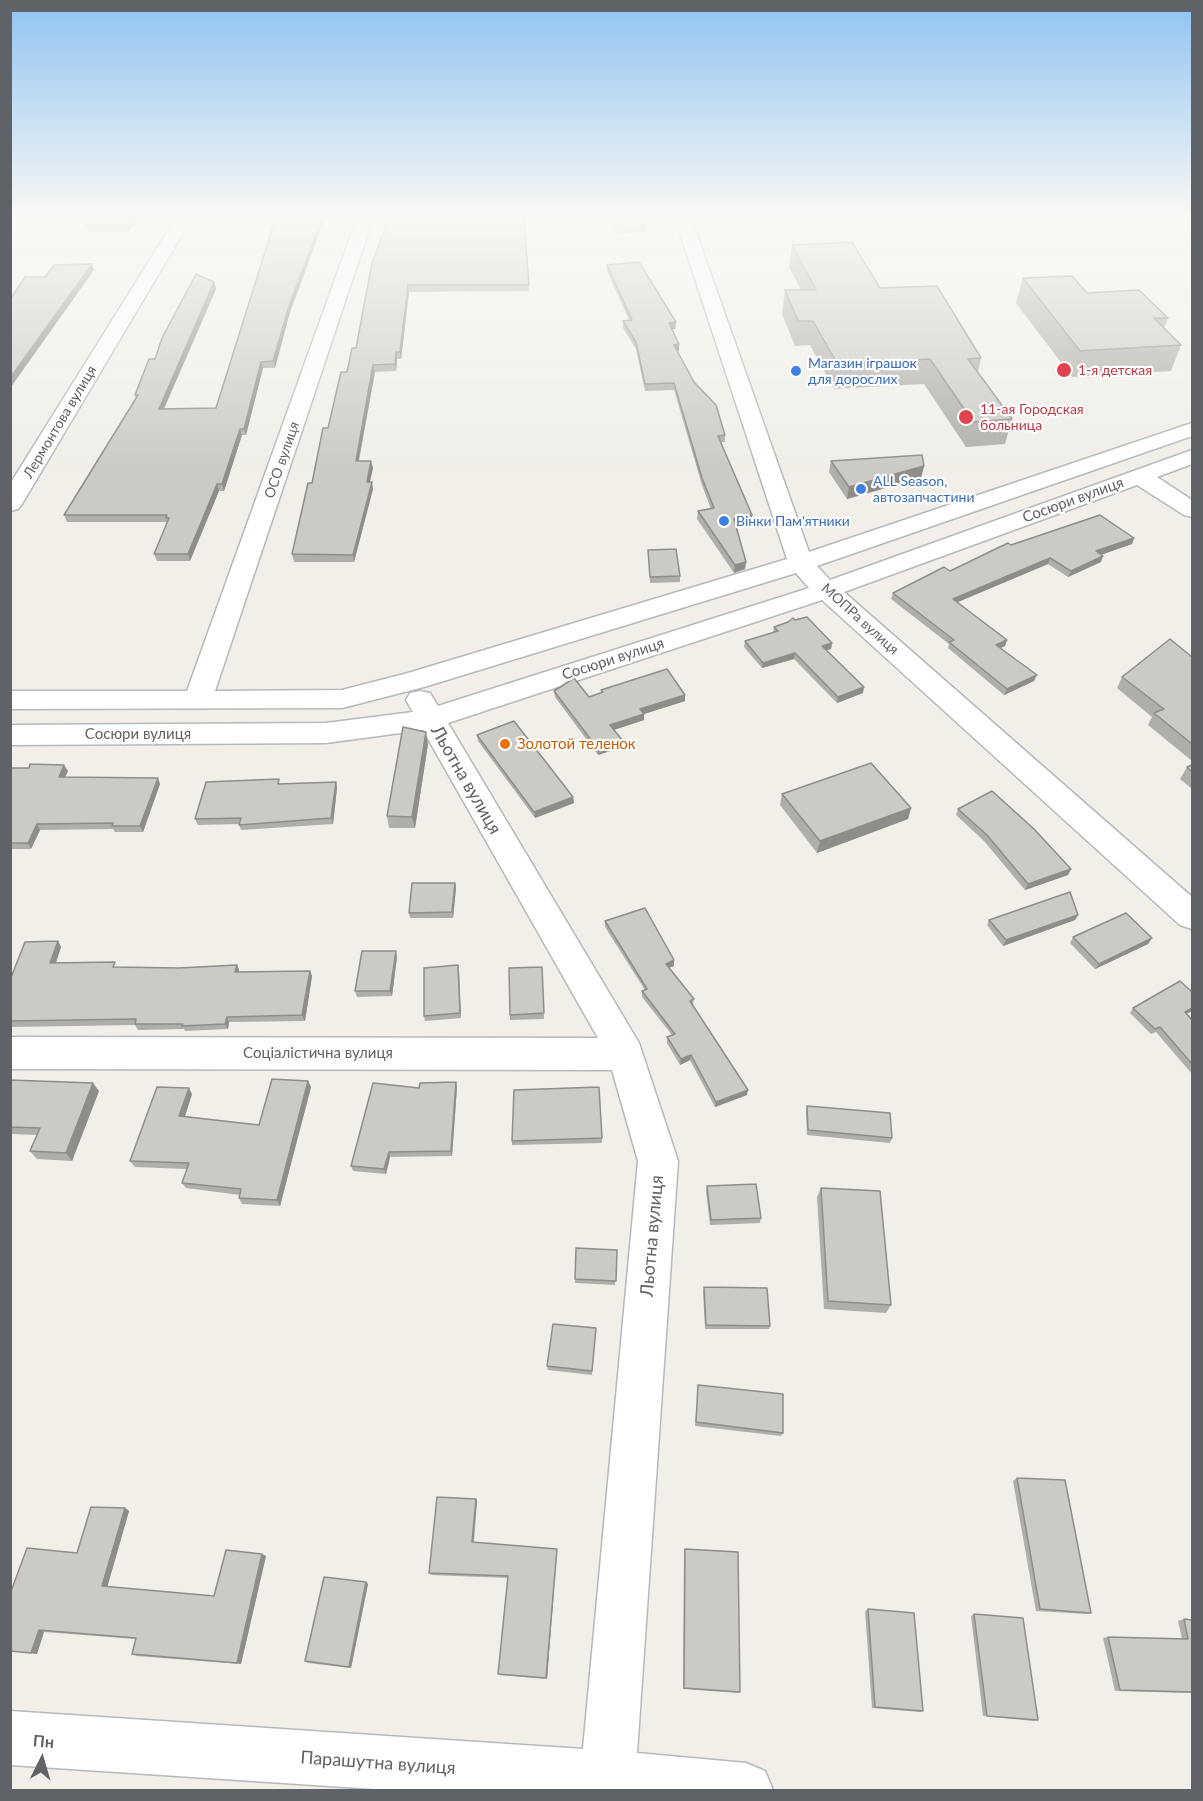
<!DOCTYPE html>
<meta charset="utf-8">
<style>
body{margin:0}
#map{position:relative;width:1203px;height:1801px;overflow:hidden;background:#f1efe8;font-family:Lato,sans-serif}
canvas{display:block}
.frame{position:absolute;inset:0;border:12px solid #5f6368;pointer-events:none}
.north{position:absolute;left:12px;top:1729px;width:60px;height:60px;-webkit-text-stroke:4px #fff;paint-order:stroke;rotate:5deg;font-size:16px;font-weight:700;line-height:24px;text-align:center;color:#5f6368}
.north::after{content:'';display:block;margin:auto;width:21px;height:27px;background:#5f6368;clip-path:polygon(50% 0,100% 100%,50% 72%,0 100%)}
</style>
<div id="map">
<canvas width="1203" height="1801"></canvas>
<div class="frame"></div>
<div class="north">Пн</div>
</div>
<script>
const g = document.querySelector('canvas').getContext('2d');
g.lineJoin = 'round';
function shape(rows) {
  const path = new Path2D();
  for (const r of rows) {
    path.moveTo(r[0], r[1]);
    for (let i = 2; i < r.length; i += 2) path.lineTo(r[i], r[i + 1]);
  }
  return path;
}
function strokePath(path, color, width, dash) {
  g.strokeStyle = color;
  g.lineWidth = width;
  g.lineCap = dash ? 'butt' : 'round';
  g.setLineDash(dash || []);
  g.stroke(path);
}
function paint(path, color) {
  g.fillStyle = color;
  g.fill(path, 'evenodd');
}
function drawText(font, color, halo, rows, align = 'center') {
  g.font = font + ' Lato,sans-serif';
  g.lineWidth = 4.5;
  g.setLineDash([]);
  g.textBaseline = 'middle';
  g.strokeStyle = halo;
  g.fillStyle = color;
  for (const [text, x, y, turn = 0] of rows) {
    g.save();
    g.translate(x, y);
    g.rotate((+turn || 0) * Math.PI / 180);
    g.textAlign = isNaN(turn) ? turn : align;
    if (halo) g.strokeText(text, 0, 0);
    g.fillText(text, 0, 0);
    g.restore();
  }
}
const minor = shape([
 [176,218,192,218,22,504,18,509,10,511,10,484,176,218],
 [357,218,373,218,215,691,342,690,408,673,787,559,675,218,691,218,809,552,1192,423,1192,436,817,566,830,580,1192,450,1192,464,1157,477,1192,500,1192,517,1184,515,1137,485,844,592,1192,897,1192,929,1180,925,822,600,448,723,639,1043,678,1161,637,1753,746,1763,765,1771,773,1790,390,1790,10,1765,10,1711,583,1749,638,1161,612,1070,10,1069,10,1037,598,1038,423,730,326,743,10,745,10,725,326,723,413,712,406,700,410,693,420,691,430,693,438,706,809,588,796,573,424,687,342,708,10,709,10,691,187,691,357,218]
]);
strokePath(minor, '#b5b8bc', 3);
paint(minor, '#fff');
paint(shape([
 [138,218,128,232,88,232,86,226],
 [254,218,325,218,290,312,275,368,263,368,246,435,242,435,224,491,219,491,190,561,157,561,154,554,168,522,67,522,64,515,136,399,135,395,155,359,214,282,216,289,164,409,216,408,274,225],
 [389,218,552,218,524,218,529,291,409,292,401,359,397,359,396,371,375,372,359,461,373,468,370,482,373,489,354,562,294,562,292,554,328,428,347,372,356,348],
 [584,218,647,218,647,232,615,234,611,219],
 [792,245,880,288,981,358,978,372,1012,419,1005,444,966,447,924,384,834,389,810,345,795,346,782,314,785,290,801,290,789,267],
 [607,265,676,322,675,329,672,329,679,351,677,351,694,382,725,435,725,442,721,442,752,515,752,522,736,525,746,562,745,569,734,573,697,519,698,511,711,509,702,485,674,390,645,391,636,349,623,328,623,321,629,320,607,271],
 [1023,278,1087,293,1168,318,1164,328,1181,345,1171,371,1072,377,1016,303],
 [831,461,924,466,921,478,847,499,829,472],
 [1134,538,1132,544,1101,555,1101,562,1068,577,1048,564,957,602,1007,640,1005,646,1000,648,1034,681,1004,695,948,648,949,644,891,599,893,593,950,571,1011,545],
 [648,550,680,576,680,582,650,583],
 [795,620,832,643,831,649,826,650,863,693,837,703,794,659,762,668,744,647,745,641,773,633,774,627],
 [1192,657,1192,761,1148,725,1152,717,1117,688,1122,677],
 [601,690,685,695,685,701,644,714,644,720,614,730,623,741,622,747,598,755,555,697,554,691,589,697,601,693],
 [477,735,573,797,574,803,535,818,478,741],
 [428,744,415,828,389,828,387,816],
 [1192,765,1192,789,1180,779,1187,767],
 [10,768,68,771,65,777,160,784,143,832,115,832,113,829,40,830,31,849,10,849],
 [336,782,337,788,333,824,241,830,239,824,198,825,195,819,281,784],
 [782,794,911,808,908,819,817,853,780,805],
 [958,809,1071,869,1068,875,1025,890,984,841,956,815],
 [455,883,456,888,453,918,410,918,409,913],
 [1078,915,1075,920,1003,946,987,925,989,920],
 [605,921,674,960,674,966,669,968,694,999,693,1004,692,1005,747,1095,715,1107,690,1060,680,1065,667,1043,667,1037,672,1035,642,997,642,991,645,990,605,927],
 [1073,937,1152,938,1148,944,1095,969,1070,943],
 [58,941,61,947,56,963,118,967,179,968,237,965,239,970,239,972,310,971,312,976,305,1021,229,1022,228,1029,185,1031,184,1029,138,1030,135,1025,10,1027,10,980],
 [397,957,392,996,357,997,355,991],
 [458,965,461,1018,425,1021,424,1016],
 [542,967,544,1019,510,1020,510,1015],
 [1133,1008,1187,1014,1192,1020,1192,1074,1156,1032,1151,1034,1130,1013],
 [10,1080,99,1091,72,1161,37,1159,30,1151,37,1135,10,1134],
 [308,1081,311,1087,280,1206,242,1204,239,1198,240,1195,186,1188,182,1183,187,1169,135,1167,130,1161,192,1094,185,1116,259,1125],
 [457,1087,452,1156,390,1157,386,1174,353,1171,351,1166,419,1088],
 [807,1106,892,1138,890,1143,807,1135,806,1111],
 [602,1138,602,1143,512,1145,512,1141],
 [707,1186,761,1218,760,1223,710,1225,706,1191],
 [821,1188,891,1305,886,1313,824,1309,817,1197],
 [617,1250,615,1285,575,1283,575,1279],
 [704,1287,770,1326,769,1329,705,1329,703,1292],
 [596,1328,592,1375,548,1370,547,1366],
 [698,1385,783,1433,781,1436,695,1426],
 [1017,1478,1091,1613,1086,1614,1036,1611,1013,1481],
 [476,1499,477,1501,474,1542,557,1549,547,1679,499,1675,498,1674,508,1578,431,1575,429,1573],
 [125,1508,129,1511,107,1587,214,1596,266,1556,241,1664,136,1656,132,1654,136,1639,44,1632,37,1654,10,1651,10,1594,77,1553],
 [685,1549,740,1692,739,1693,683,1689,684,1551],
 [366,1582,368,1584,351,1668,308,1663,305,1661],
 [868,1609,923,1711,920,1712,872,1708,865,1611],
 [974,1614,1038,1720,1034,1721,983,1716,971,1616],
 [1184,1619,1192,1620,1192,1693,1115,1691,1103,1638,1108,1637,1182,1639,1178,1621]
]), '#afaea9');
paint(shape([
 [131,218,138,218,128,232,126,225],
 [322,218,325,218,290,312,275,368,273,361,289,306],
 [92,264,94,270,11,387,12,391,10,394,10,378],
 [214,282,216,289,161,415,159,409],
 [408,285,409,292,401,359,400,352],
 [676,322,675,329,669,329,669,323],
 [679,344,679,351,673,352,674,345],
 [396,352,397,359,396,371,395,364],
 [261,362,263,368,246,435,244,429],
 [373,365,375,372,357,468,356,461],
 [240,429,242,435,224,491,222,484],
 [371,461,373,468,368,489,367,482],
 [924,466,921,478,847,499,849,487],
 [372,482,373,489,354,562,353,555],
 [217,484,219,491,190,561,188,554],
 [752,515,752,522,733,526,734,519],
 [1134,538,1132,544,1094,557,1096,551],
 [1103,556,1101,562,1068,577,1071,571],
 [1050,558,1048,564,951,605,953,599],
 [746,562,745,569,734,573,735,565],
 [1007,640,1005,646,994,651,996,645],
 [832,643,831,649,821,652,822,646],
 [795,653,794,659,762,668,763,663],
 [1037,675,1034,681,1004,695,1007,689],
 [864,687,863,693,837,703,838,697],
 [685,695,685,701,644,714,644,720,610,731,610,725,640,709],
 [426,732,428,744,415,828,412,817],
 [623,741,622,747,598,755,598,749],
 [64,765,68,771,62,783,59,777],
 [158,778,160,784,143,832,140,826],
 [336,782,337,788,333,824,331,818],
 [573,797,574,803,535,818,534,812],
 [911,808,908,819,817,853,820,841],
 [37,824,40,830,31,849,28,843],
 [1071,869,1068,875,1025,890,1028,884],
 [455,883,456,888,453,918,452,912],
 [1078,915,1075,920,1003,946,1006,940],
 [1152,938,1148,944,1095,969,1099,964],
 [58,941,61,947,54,968,50,963],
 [396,951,397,957,392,996,390,991],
 [674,960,674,966,665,969,666,964],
 [237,965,239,970,238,978,235,972],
 [458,965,459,970,461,1018,460,1013],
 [310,971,312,976,305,1021,302,1015],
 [1192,1008,1192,1011,1181,1017,1185,1012],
 [227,1017,229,1022,228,1029,225,1024],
 [691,1055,690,1060,680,1065,681,1059],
 [308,1081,311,1087,280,1206,277,1200],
 [456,1082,457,1087,452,1156,451,1151],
 [93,1083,99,1091,72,1161,66,1153],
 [189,1088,192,1094,183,1122,179,1116],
 [748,1090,747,1095,715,1107,716,1102],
 [389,1152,390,1157,386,1174,384,1169],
 [476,1499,477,1501,473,1544,472,1542],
 [125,1508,129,1511,107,1588,102,1586],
 [557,1549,557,1551,547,1679,546,1678],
 [262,1554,266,1556,241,1664,237,1663],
 [366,1582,368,1584,351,1668,349,1667],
 [39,1630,44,1632,37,1654,31,1653]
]), '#8f8d8a');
const building = shape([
 [94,218,131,218,126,225,86,226,94,218],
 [269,218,322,218,289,306,273,361,261,362,244,429,240,429,222,484,217,484,188,554,154,554,169,518,166,518,167,515,64,515,138,395,135,395,149,359,155,359,162,338,196,274,214,282,159,409,216,408,275,220,269,218],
 [389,218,524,218,529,285,408,285,400,352,396,352,395,364,373,365,356,461,371,461,367,482,372,482,353,555,292,554,308,483,312,483,323,428,328,428,341,372,347,372,352,348,356,348,372,263,389,218],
 [612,218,647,218,647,226,616,228,612,218],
 [852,242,880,288,937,286,981,358,968,359,1012,419,973,422,930,359,838,365,813,321,798,321,785,290,816,290,792,245,852,242],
 [639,262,676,322,669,323,679,344,674,345,694,382,716,405,725,435,718,436,752,515,734,519,746,562,735,565,698,511,714,508,702,478,674,383,645,384,636,342,623,321,632,320,607,265,639,262],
 [92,264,10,378,10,300,25,277,45,277,54,265,92,264],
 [1072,276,1087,293,1139,290,1168,318,1154,318,1181,345,1080,351,1023,278,1072,276],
 [922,455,924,466,849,487,831,461,922,455],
 [1100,515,1134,538,1096,551,1103,556,1071,571,1050,558,953,599,1007,640,996,645,1037,675,1007,689,949,642,954,640,893,593,944,567,950,571,1008,543,1011,545,1100,515],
 [676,549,680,576,650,577,648,550,676,549],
 [807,617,832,643,822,646,864,687,838,697,795,653,763,663,745,641,778,631,774,627,788,622,793,618,795,620,807,617],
 [1170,639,1192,657,1192,744,1154,713,1164,709,1122,677,1170,639],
 [667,669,685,695,640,709,644,714,610,725,623,741,598,749,554,691,574,678,589,697,603,692,601,690,667,669],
 [514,721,573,797,534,812,477,735,514,721],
 [403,727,426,732,412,817,387,816,403,727],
 [871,763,911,808,820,841,782,794,871,763],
 [30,764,64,765,59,777,158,778,140,826,112,826,113,823,37,824,28,843,10,843,10,768,29,768,30,764],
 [1192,765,1192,772,1187,767,1192,765],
 [279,779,278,784,336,782,331,818,239,825,241,818,195,819,206,782,279,779],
 [992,791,1034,829,1071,869,1028,884,987,835,958,809,992,791],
 [412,883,455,883,452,912,409,913,412,883],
 [1070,892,1078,915,1006,940,989,920,1070,892],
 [645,908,674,960,666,964,694,999,690,1001,748,1090,716,1102,691,1055,681,1059,667,1037,675,1034,642,991,647,989,605,921,645,908],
 [1126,913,1152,938,1099,964,1073,937,1126,913],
 [58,941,50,963,115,962,113,967,179,968,237,965,235,972,310,971,302,1015,227,1017,225,1024,182,1026,183,1024,135,1024,136,1019,10,1021,10,980,25,942,58,941],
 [362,951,396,951,390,991,355,991,362,951],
 [458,965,460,1013,424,1016,424,968,458,965],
 [542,967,544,1013,510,1015,509,968,542,967],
 [1180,981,1192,992,1192,1008,1185,1012,1192,1020,1192,1064,1160,1027,1155,1029,1133,1008,1180,981],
 [272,1079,308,1081,277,1200,239,1198,241,1189,182,1183,189,1163,130,1161,157,1087,189,1088,179,1116,259,1125,272,1079],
 [10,1080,93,1083,66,1153,30,1151,40,1128,10,1127,10,1080],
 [456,1082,451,1151,389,1152,384,1169,351,1166,373,1083,419,1088,420,1083,456,1082],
 [599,1087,602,1138,512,1141,514,1090,599,1087],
 [807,1106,890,1113,892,1138,808,1130,807,1106],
 [756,1184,761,1218,711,1220,707,1186,756,1184],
 [821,1188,880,1191,891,1305,828,1301,821,1188],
 [576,1248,617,1250,616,1281,575,1279,576,1248],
 [704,1287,767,1288,770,1326,706,1325,704,1287],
 [553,1324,596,1328,592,1371,547,1366,553,1324],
 [698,1385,783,1394,783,1433,696,1422,698,1385],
 [1017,1478,1065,1480,1091,1613,1040,1609,1017,1478],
 [437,1497,476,1499,472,1542,557,1549,546,1678,498,1674,508,1576,429,1573,437,1497],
 [91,1507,125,1508,102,1586,214,1596,226,1550,262,1554,237,1663,132,1654,136,1638,39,1630,31,1653,10,1651,10,1594,27,1548,77,1553,91,1507],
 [685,1549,738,1552,740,1692,684,1688,685,1549],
 [324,1577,366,1582,349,1667,305,1661,324,1577],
 [868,1609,914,1613,923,1711,875,1707,868,1609],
 [974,1614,1023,1618,1038,1720,987,1716,974,1614],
 [1184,1619,1192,1620,1192,1692,1120,1690,1108,1637,1188,1639,1184,1619]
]);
paint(building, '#cccac5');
strokePath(building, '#8f8d8a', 1.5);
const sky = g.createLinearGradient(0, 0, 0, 470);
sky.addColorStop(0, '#8fc3f1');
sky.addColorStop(0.46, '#f9f8f5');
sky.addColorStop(1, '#f9f8f500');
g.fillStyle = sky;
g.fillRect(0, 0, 1203, 470);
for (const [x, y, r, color] of [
 [1064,370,8,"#e0444e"],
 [796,371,6,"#3f7fe0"],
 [966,417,8,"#e0444e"],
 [861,489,6,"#3f7fe0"],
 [724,521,6,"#3f7fe0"],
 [505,744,6,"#e8710a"]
]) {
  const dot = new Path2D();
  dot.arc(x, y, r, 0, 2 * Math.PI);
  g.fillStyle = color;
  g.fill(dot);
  strokePath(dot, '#fff', 2);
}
drawText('14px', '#366cbe', '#fff', [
 ["Магазин іграшок",808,363],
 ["для дорослих",808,379],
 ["ALL Season,",873,481],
 ["автозапчастини",873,497],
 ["Вінки Пам'ятники",736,521]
], 'left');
drawText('14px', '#be3a42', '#fff', [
 ["1-я детская",1078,370],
 ["11-ая Городская",980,409],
 ["больница",980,425]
], 'left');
drawText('14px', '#5f6368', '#fff', [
 ["Лермонтова вулиця",60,422,-59],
 ["ОСО вулиця",282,460,-71],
 ["МОПРа вулиця",860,619,42]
]);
drawText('15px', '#5f6368', '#fff', [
 ["Сосюри вулиця",1073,500,-20],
 ["Сосюри вулиця",613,659,-18],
 ["Сосюри вулиця",138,734],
 ["Соціалістична вулиця",318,1053]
]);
drawText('15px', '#c56008', '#fff', [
 ["Золотой теленок",517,744]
], 'left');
drawText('18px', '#5f6368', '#fff', [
 ["Льотна вулиця",466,780,60],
 ["Льотна вулиця",652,1236,-85],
 ["Парашутна вулиця",378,1763,4]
]);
</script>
